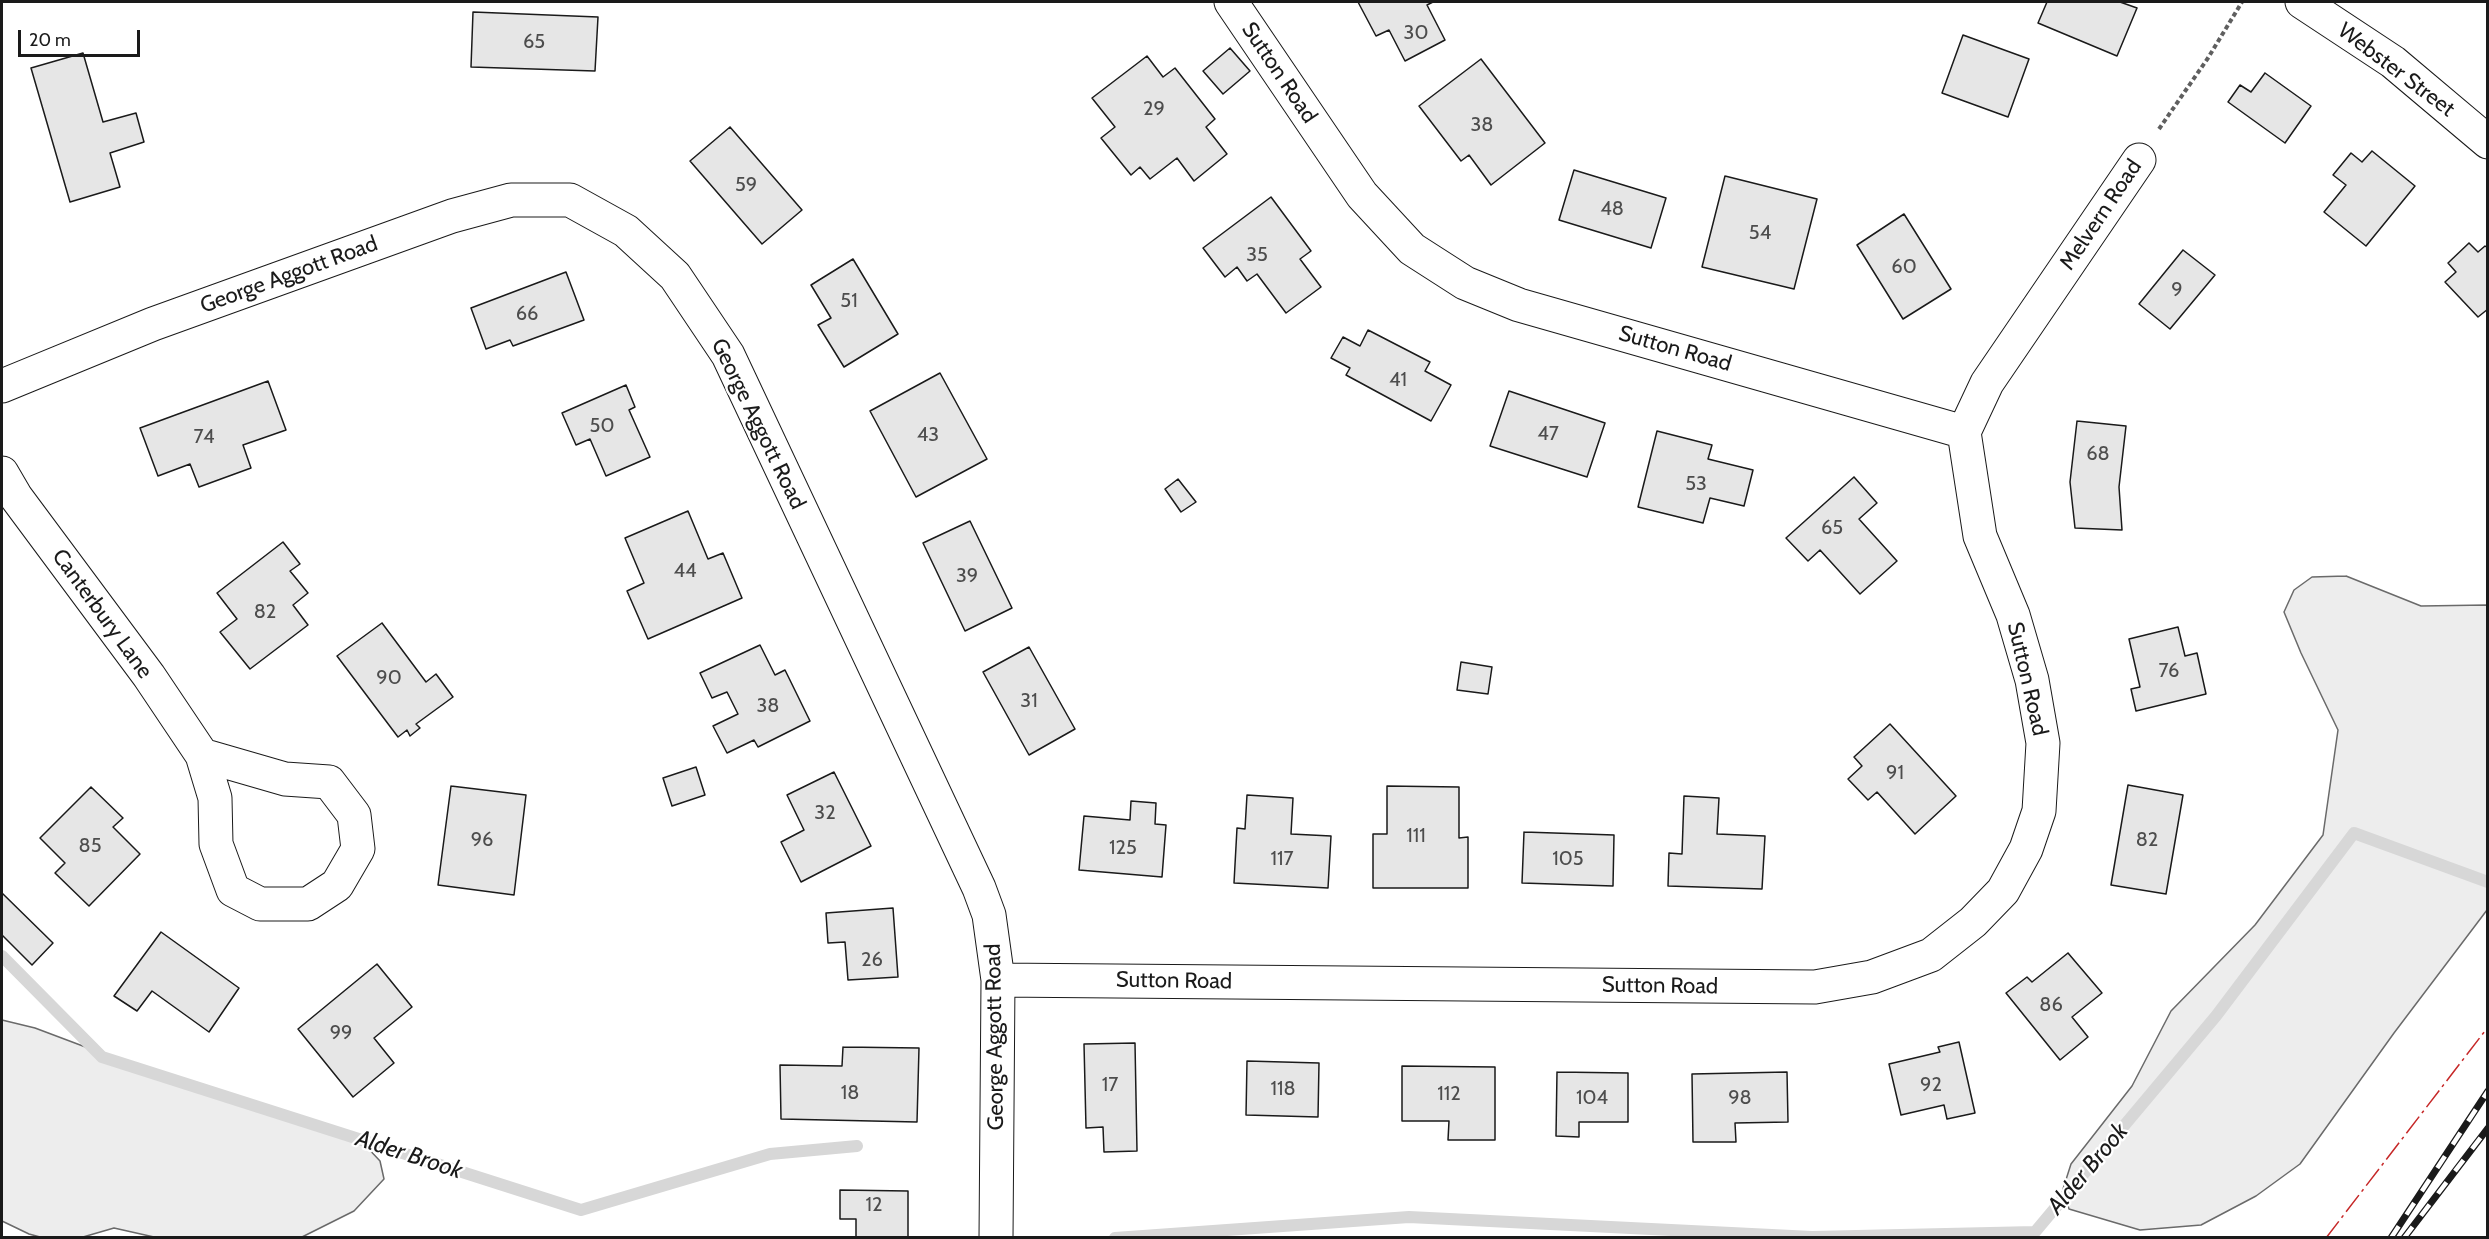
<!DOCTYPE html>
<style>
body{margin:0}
#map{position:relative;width:2489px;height:1239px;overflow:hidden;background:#fff;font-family:Cabin,sans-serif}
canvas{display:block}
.frame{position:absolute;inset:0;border:3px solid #1a1a1a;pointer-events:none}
.scale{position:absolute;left:18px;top:30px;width:122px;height:27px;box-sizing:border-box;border:3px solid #1a1a1a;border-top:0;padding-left:8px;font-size:18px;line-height:21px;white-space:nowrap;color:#1a1a1a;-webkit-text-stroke:4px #fff;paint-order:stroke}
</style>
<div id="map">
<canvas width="2489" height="1239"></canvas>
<div class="frame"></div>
<div class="scale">20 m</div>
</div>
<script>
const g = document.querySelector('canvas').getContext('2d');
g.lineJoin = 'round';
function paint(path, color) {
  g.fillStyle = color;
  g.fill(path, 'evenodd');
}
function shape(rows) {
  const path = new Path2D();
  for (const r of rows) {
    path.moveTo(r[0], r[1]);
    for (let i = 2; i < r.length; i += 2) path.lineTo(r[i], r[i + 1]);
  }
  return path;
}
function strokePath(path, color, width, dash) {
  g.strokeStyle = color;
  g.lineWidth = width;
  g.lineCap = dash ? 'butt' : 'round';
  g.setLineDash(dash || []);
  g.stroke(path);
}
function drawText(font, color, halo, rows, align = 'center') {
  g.font = font + ' Cabin,sans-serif';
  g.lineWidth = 4.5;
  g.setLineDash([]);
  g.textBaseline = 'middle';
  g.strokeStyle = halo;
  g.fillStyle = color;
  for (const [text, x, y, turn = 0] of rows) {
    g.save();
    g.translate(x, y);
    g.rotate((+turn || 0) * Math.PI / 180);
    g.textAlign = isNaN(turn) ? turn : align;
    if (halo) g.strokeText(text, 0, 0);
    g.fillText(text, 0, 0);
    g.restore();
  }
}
const green = shape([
 [2346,576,2421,606,2487,605,2487,910,2394,1033,2300,1164,2256,1196,2201,1225,2140,1230,2069,1209,2063,1189,2071,1164,2132,1086,2171,1011,2255,925,2323,835,2338,730,2301,653,2284,612,2294,590,2312,577,2346,576],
 [2,1020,35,1028,205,1092,365,1145,380,1161,384,1179,354,1211,302,1237,154,1237,114,1228,83,1237,40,1237,29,1234,2,1221,2,1020]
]);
paint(green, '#ededed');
strokePath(green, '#6a6a6a', 1.5);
strokePath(shape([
 [2,956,102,1057,581,1210,770,1154,857,1146],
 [1115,1238,1409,1217,1812,1237,2035,1232,2216,1016,2354,833,2488,882]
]), '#d7d7d7', 12);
const building = shape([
 [1358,2,1433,2,1427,5,1445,40,1405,61,1389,30,1376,36,1358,2],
 [2047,2,2120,2,2137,8,2117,56,2038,23,2047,2],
 [473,12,598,17,595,71,471,67,473,12],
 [1963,35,2029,59,2008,117,1942,93,1963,35],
 [1230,48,1250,71,1223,94,1203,71,1230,48],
 [83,53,103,122,136,113,144,142,110,153,120,187,70,202,31,68,83,53],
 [1147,56,1163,77,1175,68,1215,119,1206,127,1227,154,1194,181,1177,158,1150,179,1140,167,1131,175,1101,138,1115,127,1092,98,1147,56],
 [1481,59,1545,143,1491,185,1469,155,1461,161,1419,106,1481,59],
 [2265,73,2311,106,2285,143,2228,102,2240,85,2251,92,2265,73],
 [730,127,802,210,762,244,690,161,730,127],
 [2372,151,2415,186,2366,246,2324,212,2346,185,2333,175,2351,153,2362,162,2372,151],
 [1574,170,1666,198,1651,248,1559,220,1574,170],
 [1725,176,1817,199,1794,289,1702,267,1725,176],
 [1271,197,1311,251,1300,259,1321,287,1286,313,1257,274,1247,281,1237,267,1225,277,1203,248,1271,197],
 [1904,214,1951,289,1903,319,1857,245,1904,214],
 [2469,243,2478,252,2485,246,2488,248,2488,309,2478,317,2445,282,2456,272,2448,263,2469,243],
 [2183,250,2215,275,2170,329,2139,304,2183,250],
 [853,259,898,334,844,367,818,325,831,318,811,285,853,259],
 [566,272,584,320,513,346,510,340,486,349,471,308,566,272],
 [1368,330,1430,362,1425,371,1451,385,1431,421,1346,375,1350,368,1331,358,1343,337,1360,346,1368,330],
 [940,373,987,459,916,497,870,411,940,373],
 [268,381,286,430,243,445,251,468,199,487,190,464,158,476,140,428,268,381],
 [626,385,635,407,629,410,650,457,606,476,590,439,576,445,562,413,626,385],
 [1509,391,1605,423,1587,477,1490,446,1509,391],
 [2077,421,2126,426,2119,487,2122,530,2075,528,2070,482,2077,421],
 [1657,431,1712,445,1708,459,1753,470,1744,506,1710,498,1703,523,1638,507,1657,431],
 [1854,477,1877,503,1859,519,1897,561,1860,594,1820,550,1808,561,1786,538,1854,477],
 [1178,479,1196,502,1181,512,1165,489,1178,479],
 [688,511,708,559,723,553,742,598,648,639,627,591,644,583,625,538,688,511],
 [970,521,1012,608,965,631,923,543,970,521],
 [283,542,300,564,290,571,308,593,293,605,308,625,250,669,220,632,237,619,217,593,283,542],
 [382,623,426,682,436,674,453,697,416,724,420,728,410,736,407,730,398,737,337,656,382,623],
 [2178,627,2185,656,2197,653,2206,694,2136,711,2131,689,2140,687,2129,639,2178,627],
 [760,645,775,675,785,670,810,721,758,747,754,740,727,753,713,726,738,714,727,692,712,698,700,673,760,645],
 [1029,647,1075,729,1029,755,983,672,1029,647],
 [1461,662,1492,667,1488,694,1457,690,1461,662],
 [1890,724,1956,796,1915,834,1877,792,1868,800,1848,779,1862,766,1854,757,1890,724],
 [696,767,705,795,672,806,663,778,696,767],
 [834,772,871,846,801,882,781,842,804,830,787,795,834,772],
 [2128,785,2183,795,2166,894,2111,885,2128,785],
 [451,786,526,795,514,895,438,885,451,786],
 [1387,786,1459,787,1459,838,1468,837,1468,888,1373,888,1373,834,1387,834,1387,786],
 [91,787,123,818,113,827,140,854,89,906,55,873,65,863,40,838,91,787],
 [1247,795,1293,798,1291,834,1331,836,1328,888,1234,883,1237,828,1245,829,1247,795],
 [1684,796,1719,798,1717,834,1765,836,1762,889,1668,886,1669,853,1682,854,1684,796],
 [1131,801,1156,803,1155,824,1166,825,1162,877,1079,870,1084,816,1130,820,1131,801],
 [1524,832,1614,835,1613,886,1522,883,1524,832],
 [2,893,53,943,32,965,2,935,2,893],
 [893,908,898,977,848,980,845,942,828,943,826,913,893,908],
 [161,932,239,988,209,1032,152,991,137,1011,114,996,161,932],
 [2068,953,2102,993,2072,1017,2088,1037,2060,1060,2006,993,2027,977,2032,982,2068,953],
 [377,964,412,1007,374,1038,394,1063,353,1097,298,1029,377,964],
 [1959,1042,1975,1113,1947,1119,1944,1105,1901,1115,1889,1064,1940,1052,1938,1047,1959,1042],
 [1135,1043,1137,1151,1104,1152,1103,1127,1086,1128,1084,1044,1135,1043],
 [843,1047,919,1048,917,1122,781,1119,780,1065,842,1066,843,1047],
 [1247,1061,1319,1063,1318,1117,1246,1115,1247,1061],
 [1402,1066,1495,1067,1495,1140,1448,1140,1449,1121,1402,1121,1402,1066],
 [1557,1072,1628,1073,1628,1122,1579,1122,1579,1137,1556,1136,1557,1072],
 [1787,1072,1788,1122,1735,1123,1736,1142,1693,1142,1692,1074,1787,1072],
 [840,1190,908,1191,908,1238,856,1238,856,1219,840,1219,840,1190]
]);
paint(building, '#e6e6e6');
strokePath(building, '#1a1a1a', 1.5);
const minor = shape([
 [2302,2,2393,62,2488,142],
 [2,386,153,324,452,216,511,200,570,200,626,231,675,276,728,355,979,888,989,915,998,980,996,1238],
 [1964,432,1987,383,2139,160],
 [2,473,16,497,149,676,202,755,215,798,216,844,233,890,260,904,308,904,337,885,358,849,354,815,329,782,285,779,202,755],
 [998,980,1815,987,1872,977,1931,955,1973,922,2003,891,2026,849,2039,811,2043,743,2032,680,2013,615,1980,536,1964,432,1519,305,1465,283,1412,249,1362,195,1231,2]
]);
strokePath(minor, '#1a1a1a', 35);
strokePath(shape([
 [2159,129,2208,58,2242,2]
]), '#5f5f5f', 4, [4.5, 3]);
strokePath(minor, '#fff', 33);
const rail = shape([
 [2391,1238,2488,1091],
 [2404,1238,2488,1128]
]);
strokePath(rail, '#1a1a1a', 7);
strokePath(rail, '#fff', 4.5, [14]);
strokePath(shape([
 [2326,1238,2488,1027]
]), '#c62828', 1.5, [21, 4.5, 3, 4.5]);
drawText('20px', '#4d4d4d', null, [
 ["30",1416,33],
 ["65",534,42],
 ["29",1154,109],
 ["38",1482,125],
 ["59",746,185],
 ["48",1612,209],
 ["54",1760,233],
 ["35",1257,255],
 ["60",1904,267],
 ["9",2177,290],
 ["51",849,301],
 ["66",527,314],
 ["41",1398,380],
 ["50",602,426],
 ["47",1548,434],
 ["43",928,435],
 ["74",204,437],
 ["68",2098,454],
 ["53",1696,484],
 ["65",1832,528],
 ["44",685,571],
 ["39",967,576],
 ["82",265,612],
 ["76",2169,671],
 ["90",389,678],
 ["31",1029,701],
 ["38",768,706],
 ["91",1895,773],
 ["32",825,813],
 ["111",1416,836],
 ["96",482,840],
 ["82",2147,840],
 ["85",90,846],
 ["125",1123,848],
 ["117",1282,859],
 ["105",1568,859],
 ["26",872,960],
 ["86",2051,1005],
 ["99",341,1033],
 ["17",1110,1085],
 ["92",1931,1085],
 ["118",1283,1089],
 ["18",850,1093],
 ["112",1449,1094],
 ["104",1592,1098],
 ["98",1740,1098],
 ["12",874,1205]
]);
drawText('22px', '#1a1a1a', '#fff', [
 ["Webster Street",2396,70,37],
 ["Sutton Road",1279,73,56],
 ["Melvern Road",2101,215,-56],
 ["George Aggott Road",289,275,-20],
 ["Sutton Road",1675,349,16],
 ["George Aggott Road",758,424,64],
 ["Canterbury Lane",102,614,54],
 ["Sutton Road",2027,679,77],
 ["Sutton Road",1174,981,1],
 ["Sutton Road",1660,986,1],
 ["George Aggott Road",995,1037,-91]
]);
drawText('italic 24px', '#1a1a1a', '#fff', [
 ["Alder Brook",409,1155,18],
 ["Alder Brook",2088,1169,-50]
]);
</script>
